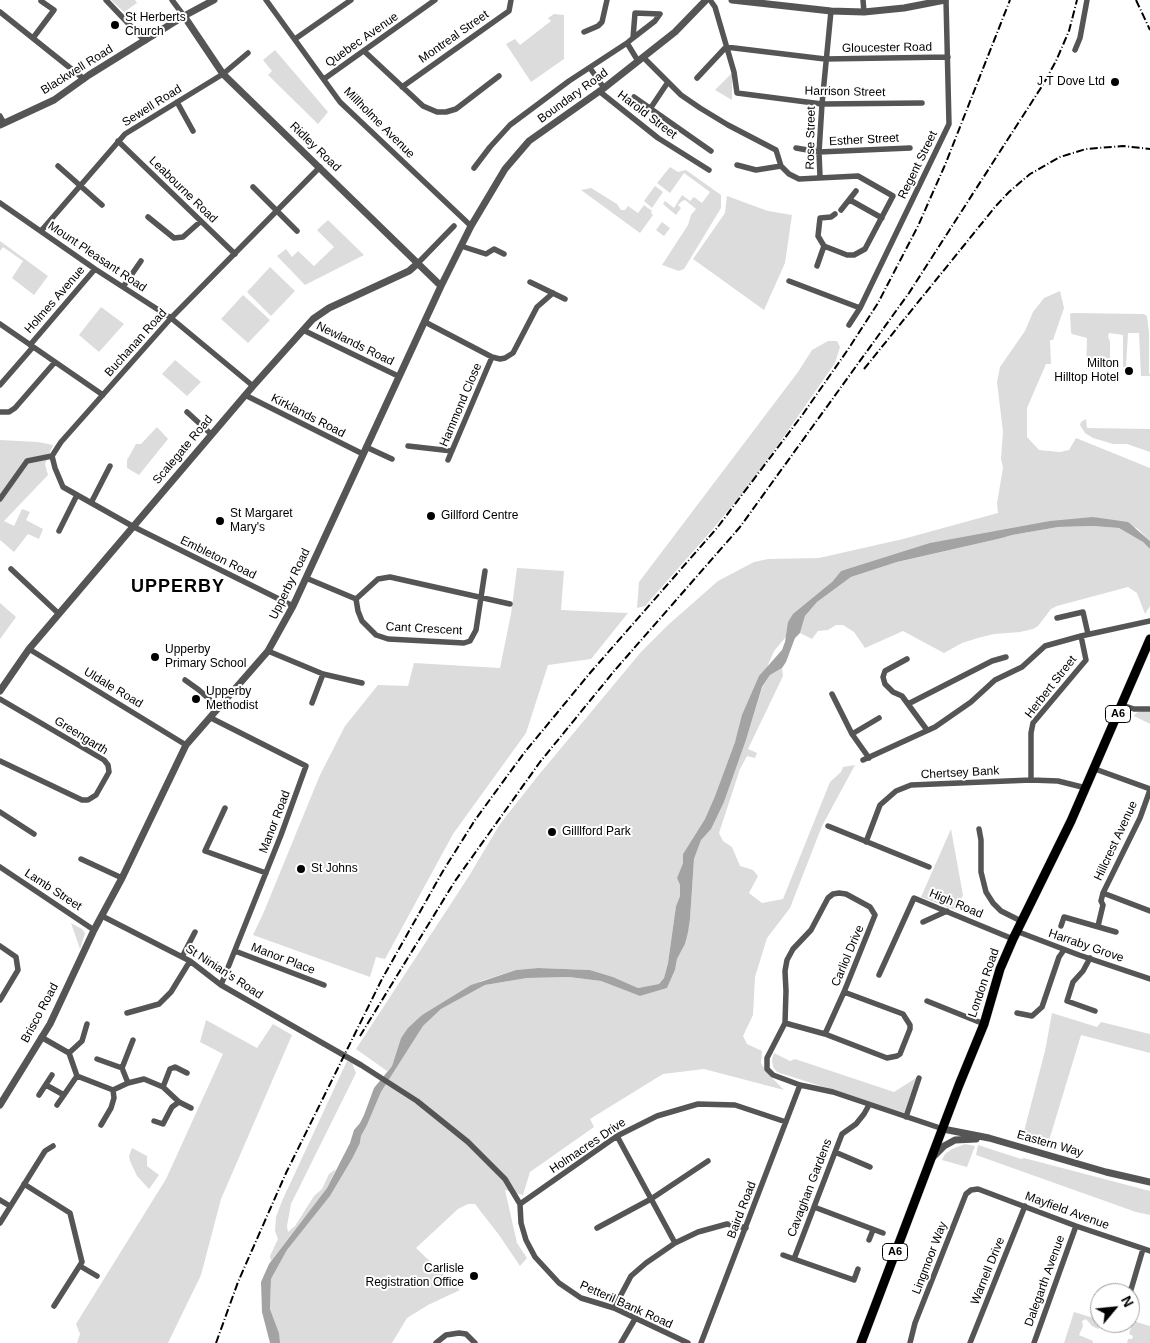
<!DOCTYPE html>
<style>
body{margin:0}
#map{position:relative;width:1150px;height:1343px;overflow:hidden;background:#fff;font-family:Arial,sans-serif}
canvas{display:block}
.north{position:absolute;left:1090px;top:1283px;width:50px;height:50px;box-sizing:border-box;background:#fff;border:1px solid #999;border-radius:50%;rotate:62deg;font-size:14px;font-weight:700;line-height:20px;text-align:center;color:#000}
.north::after{content:'';display:block;margin:auto;width:18px;height:22px;background:#000;clip-path:polygon(50% 0,100% 100%,50% 72%,0 100%)}
</style>
<div id="map">
<canvas width="1150" height="1343"></canvas>
<div class="north">N</div>
</div>
<script>
const g = document.querySelector('canvas').getContext('2d');
g.lineJoin = 'round';
function paint(path, color) {
  g.fillStyle = color;
  g.fill(path, 'evenodd');
}
function shape(rows) {
  const path = new Path2D();
  for (const r of rows) {
    path.moveTo(r[0], r[1]);
    for (let i = 2; i < r.length; i += 2) path.lineTo(r[i], r[i + 1]);
  }
  return path;
}
function strokePath(path, color, width, dash) {
  g.strokeStyle = color;
  g.lineWidth = width;
  g.lineCap = dash ? 'butt' : 'round';
  g.setLineDash(dash || []);
  g.stroke(path);
}
function drawText(font, color, halo, rows, align = 'center') {
  g.font = font + ' Arial,sans-serif';
  g.lineWidth = 4;
  g.setLineDash([]);
  g.textBaseline = 'middle';
  g.strokeStyle = halo;
  g.fillStyle = color;
  for (const [text, x, y, turn = 0] of rows) {
    g.save();
    g.translate(x, y);
    g.rotate((+turn || 0) * Math.PI / 180);
    g.textAlign = isNaN(turn) ? turn : align;
    if (halo) g.strokeText(text, 0, 0);
    g.fillText(text, 0, 0);
    g.restore();
  }
}
paint(shape([
 [111,0,135,0,137,3,124,12],
 [554,14,564,15,564,59,531,82,506,44,515,39,520,45,551,21,548,18],
 [275,50,328,112,318,124,268,75,272,71,263,60],
 [732,73,732,100,715,90],
 [670,167,678,172,686,170,721,195,721,208,684,269,679,271,662,265,688,225,691,215,696,209,685,200,682,201,678,205,681,208,676,215,663,204,665,201,674,208,682,195,690,201,694,197,702,203,710,192,684,173,670,193,657,183],
 [655,186,663,192,652,208,644,201],
 [591,188,617,204,621,210,625,210,628,206,638,213,644,205,652,211,651,213,653,215,640,233,581,190],
 [727,196,768,211,792,215,785,263,764,310,693,259,725,213],
 [328,220,364,255,305,285,277,256,286,249,292,257,298,251,314,266,334,247,317,230],
 [662,222,670,228,664,236,656,230],
 [0,241,48,276,34,295,12,278,23,261,3,247,0,251],
 [270,267,295,291,271,316,247,292],
 [1060,291,1064,308,1053,340,1050,340,1051,364,1046,364,1027,408,1027,437,1039,450,1060,452,1069,450,1076,438,1150,468,1150,541,1137,528,1093,517,841,571,774,651,735,742,715,796,705,819,683,854,683,863,677,878,680,885,680,896,676,906,668,963,664,978,659,984,638,988,613,977,590,970,538,968,516,970,481,981,422,1015,401,1038,392,1066,387,1071,356,1049,469,876,500,824,537,777,641,652,668,625,718,581,754,562,768,559,819,558,903,539,998,513,997,503,1003,468,1001,459,1003,432,997,382,1000,367,1025,331,1033,312,1044,298],
 [243,295,270,320,248,343,221,319],
 [101,307,124,324,99,352,79,335],
 [1072,313,1144,314,1147,316,1149,333,1149,372,1150,376,1141,376,1139,333,1128,333,1126,367,1123,367,1123,335,1109,333,1108,336,1110,342,1110,368,1086,369,1087,338,1072,334,1071,332,1070,314],
 [828,341,837,341,840,347,835,363,785,435,750,484,712,530,645,606,637,608,639,582,798,372,812,350],
 [175,360,201,382,187,396,162,374],
 [1086,419,1087,428,1150,429,1150,452,1127,444,1113,444,1093,438,1085,433,1080,425,1081,422],
 [157,427,168,439,139,475,127,468,127,460,136,444,141,444],
 [0,440,38,442,53,445,45,464,48,475,4,521,14,526,22,509,30,512,26,520,43,529,39,539,28,534,14,552,0,540],
 [1093,526,1119,528,1143,542,1150,549,1150,606,1145,614,1137,593,1128,587,1057,606,1051,609,1038,626,1033,629,1020,632,994,634,978,638,962,643,944,653,903,631,865,648,854,632,843,625,836,625,828,630,818,631,812,639,800,633,805,616,817,602,851,577,897,562,1002,538,1012,535,1058,527],
 [517,568,564,571,561,610,628,613,591,659,548,665,526,733,453,834,385,959,376,957,370,977,253,935,263,914,320,775,345,726,378,685,408,686,414,663,500,668,511,614],
 [0,603,16,617,0,639],
 [782,668,783,676,748,749,757,753,755,758,747,756,740,769,719,833,723,841,732,847,740,866,753,870,758,876,749,893,762,903,783,899,830,782,841,772,843,767,855,765,822,826,790,908,767,938,755,977,753,1015,743,1036,747,1044,762,1051,761,1063,768,1074,784,1090,704,1069,663,1074,590,1119,594,1127,530,1172,523,1195,505,1190,517,1243,527,1258,520,1266,499,1235,475,1204,468,1204,458,1209,416,1248,460,1290,428,1305,407,1318,392,1343,280,1343,279,1333,270,1309,271,1279,287,1250,330,1196,352,1159,360,1143,361,1136,367,1125,381,1092,423,1026,441,1009,485,985,527,978,569,977,601,981,640,996,667,988,675,970,677,959,685,944,690,919,694,859,701,839,711,828,724,802,746,740,762,688,770,675],
 [1150,707,1150,724,1134,716,1136,713],
 [951,829,963,895,955,910,921,897],
 [71,923,82,929,85,933,80,949],
 [1052,1013,1097,1027,1101,1022,1150,1034,1150,1053,1081,1035,1047,1147,1022,1139,1045,1051],
 [206,1020,257,1048,273,1024,292,1035,221,1199,201,1275,168,1343,77,1343,80,1334,76,1324,166,1179,223,1054,200,1042],
 [774,1053,790,1061,795,1059,894,1092,916,1078,905,1113,777,1072,773,1067,772,1059],
 [347,1061,352,1063,356,1073,291,1204,287,1226,288,1232,295,1226,314,1196,322,1189,329,1174,336,1169,327,1188,271,1261,270,1256,278,1239,275,1231,276,1217,282,1201],
 [965,1144,975,1146,967,1167,942,1160,945,1154,952,1149],
 [978,1145,1021,1159,1024,1158,1150,1191,1150,1215,1136,1212,976,1155],
 [132,1148,147,1156,147,1166,159,1175,149,1189,137,1176,130,1161,129,1156],
 [1074,1312,1100,1320,1100,1323,1108,1323,1116,1326,1112,1328,1102,1326,1098,1329,1092,1326,1086,1319,1082,1321,1083,1326,1079,1335,1093,1341,1093,1343,1064,1343],
 [1133,1321,1150,1326,1150,1343,1127,1343,1128,1339,1132,1339,1133,1336,1129,1334]
]), '#dcdcdc');
paint(shape([
 [1093,517,1128,522,1150,541,1150,549,1143,542,1119,528,1093,526,1058,527,1012,535,1002,538,897,562,851,577,817,602,805,616,800,633,795,638,786,662,782,668,770,675,762,687,746,740,724,802,711,829,701,840,694,859,690,919,688,932,685,944,677,959,675,970,667,988,640,996,601,981,569,977,527,978,485,985,441,1009,423,1026,381,1092,367,1125,361,1136,360,1143,352,1159,330,1196,287,1250,271,1279,270,1309,279,1333,280,1342,280,1343,270,1343,262,1312,261,1282,269,1264,327,1188,350,1143,354,1130,360,1123,364,1115,374,1088,392,1066,401,1038,408,1028,422,1015,471,985,516,970,538,968,590,970,613,977,638,988,659,984,664,978,668,963,676,906,680,896,680,885,677,878,683,863,683,854,705,819,715,796,735,742,742,715,759,676,782,650,785,642,788,622,793,614,832,582,841,571,930,543,1050,521]
]), '#a3a3a3');
const primary = shape([
 [861,1343,959,1085,984,1024,1000,969,1013,939,1071,821,1150,639]
]);
strokePath(primary, '#dbdbdb', 10);
strokePath(shape([
 [106,0,145,41],
 [172,0,184,16],
 [266,0,340,102,471,226],
 [710,0,715,7,734,72,737,93,822,104,922,103],
 [863,0,864,12],
 [0,12,84,79],
 [584,32,598,26,602,22,607,0],
 [33,38,54,10,41,1],
 [633,38,655,21,660,14,635,13,633,38,627,43,638,61],
 [295,39,351,0],
 [1075,50,1080,38,1087,0],
 [364,51,423,106,437,112,446,112,456,109,499,76],
 [643,57,681,95,700,108,728,125,776,150,781,166],
 [590,68,604,88],
 [697,78,726,47,825,59,948,57],
 [324,79,435,0],
 [402,87,509,11,511,0],
 [599,91,658,138,709,170],
 [634,97,711,151],
 [177,102,193,131],
 [650,109,668,82],
 [0,116,4,123],
 [118,141,235,254],
 [796,148,819,152,910,148],
 [737,165,756,170,781,166],
 [58,166,102,205],
 [781,166,789,174,799,179,858,176,893,196,865,249,854,255,847,255,824,246,818,236,820,218,831,217,835,214],
 [474,168,490,147,510,125,569,81,627,43],
 [820,177,819,152,822,104,831,11],
 [253,187,297,231],
 [850,200,882,218],
 [0,203,95,269,171,318,253,386],
 [841,210,856,191],
 [148,217,174,238,183,237,201,221],
 [41,231,125,134,223,74,248,53],
 [461,246,486,254,494,249,504,254],
 [417,264,454,226],
 [817,266,824,246],
 [789,281,860,308],
 [530,282,565,299],
 [123,287,141,261],
 [425,322,492,357,500,359,505,358,513,353,537,307,553,293],
 [0,324,103,395],
 [849,325,860,308,949,124,946,0],
 [303,330,398,376],
 [30,345,95,269],
 [0,385,33,347],
 [245,395,363,454],
 [0,412,9,412,15,408,55,362],
 [187,412,211,434],
 [408,446,452,451],
 [366,447,392,459],
 [448,460,492,357],
 [0,499,27,461,52,456],
 [91,503,110,466],
 [59,531,77,495],
 [11,569,59,614],
 [306,578,356,599],
 [356,599,358,611,362,621,376,635,388,639,464,643,470,641,476,630,485,571],
 [356,599,378,579,390,577,510,604],
 [293,606,134,527,63,487,55,468,52,456,61,442,171,318,320,167],
 [1057,618,1083,612,1088,634],
 [29,649,186,745],
 [268,651,323,674,362,683],
 [907,659,885,671,883,677,885,684,893,692,902,696,927,730],
 [185,680,199,690,219,708],
 [832,694,852,734,869,758],
 [0,699,104,760,108,765,109,772,96,795,88,800,82,800,0,761],
 [312,703,323,674],
 [908,704,992,661,1006,657],
 [1122,705,1134,709,1150,709],
 [211,718,306,766,281,835,221,985],
 [852,734,879,718],
 [863,760,935,727,971,702,995,680,1022,667,1045,646,1081,636,1150,621],
 [1095,769,1150,789],
 [1031,780,1031,733,1033,723,1086,660,1081,636],
 [225,808,205,851,266,873],
 [0,812,34,834],
 [828,826,929,867],
 [979,829,981,840,981,872,986,892,993,903,1001,911,1021,921],
 [866,842,880,805,896,791,911,785,1031,780,1058,781,1086,788],
 [81,859,122,878],
 [0,867,94,930],
 [1103,893,1150,911],
 [102,916,190,961,221,985,361,1065,417,1101,468,1142,505,1179,520,1204,521,1223,526,1240,535,1257,559,1283,581,1298,614,1308,688,1343],
 [923,922,947,911],
 [1061,926,1064,917,1116,932],
 [1098,926,1103,905,1101,901,1103,893,1140,818,1150,790],
 [1016,931,1079,955,1150,979],
 [0,946,16,957,18,970,0,1000],
 [235,951,324,985],
 [182,957,195,932],
 [1090,958,1083,971,1073,982,1067,1001,1095,1011],
 [879,975,914,898,1013,939],
 [927,1001,984,1024],
 [127,1013,159,1004,171,992,190,961],
 [1017,1013,1032,1016,1042,1007,1059,957,1064,950],
 [785,1023,767,1058,767,1069,773,1075,800,1085,833,1092,943,1129],
 [825,1034,844,992,875,915,870,907,846,894,839,893,833,894,828,898,811,930,793,949,787,960,785,971,786,991,785,1023,825,1034,887,1058,897,1056,900,1054,910,1029,910,1025,903,1014,844,992],
 [41,1037,69,1053,77,1076,113,1090,128,1083,144,1079,163,1087,179,1102,191,1108],
 [69,1053,82,1041,87,1024],
 [97,1059,122,1068],
 [128,1083,122,1068,133,1040],
 [46,1085,64,1095],
 [163,1087,170,1069,175,1067,187,1073],
 [39,1095,52,1075],
 [57,1105,77,1076],
 [906,1117,919,1078],
 [154,1121,163,1124,172,1107,179,1102],
 [101,1125,111,1108,114,1098,113,1090],
 [617,1136,675,1243],
 [835,1152,870,1167],
 [24,1184,70,1213,82,1262,54,1306],
 [0,1200,10,1206],
 [520,1204,617,1136,657,1116,698,1104,735,1105,786,1122],
 [814,1207,883,1233],
 [0,1223,45,1151,53,1146],
 [597,1228,651,1199,708,1161],
 [869,1240,873,1230],
 [783,1255,794,1259],
 [80,1266,97,1276],
 [858,1269,854,1280,794,1259,842,1134,856,1124,864,1114,869,1105],
 [1130,1293,1143,1249],
 [614,1308,631,1276,646,1263,675,1243,698,1232,727,1224,746,1228],
 [436,1343,446,1335,459,1333,466,1334,475,1343],
 [621,1343,635,1319],
 [701,1343,800,1085],
 [910,1343,915,1323,966,1194,971,1190,978,1189,1076,1226,1150,1251],
 [970,1343,1025,1206],
 [1034,1343,1076,1226]
]), '#555', 5.5);
strokePath(shape([
 [732,0,831,11,864,12,904,8,945,0],
 [184,16,223,74,441,286],
 [0,125,54,100,89,75,184,16,214,0],
 [0,691,29,649,253,386,313,319,329,308,409,271,417,264],
 [0,1105,50,1024,94,930,122,878,186,745,268,651,293,606,441,286,471,226,505,169,529,141,604,88,675,32,706,0],
 [943,1129,989,1138,1106,1172,1150,1182],
 [933,1157,944,1146,955,1140,976,1139]
]), '#555', 7);
strokePath(primary, '#000', 9);
strokePath(shape([
 [1136,0,1150,30],
 [864,369,995,207,1009,192,1030,174,1060,157,1086,149,1123,146,1150,149],
 [360,1036,455,881,540,762,615,670,740,527,909,293,1044,83,1056,61,1069,31,1077,0],
 [216,1343,238,1282,286,1173,382,979,443,871,475,820,524,753,590,673,717,528,803,414,849,348,878,303,918,226,945,165,1010,0]
]), '#000', 2, [8, 2.5, 1, 2.5]);
for (const [x, y, r, color] of [
 [115,25,5,"#000"],
 [1115,82,5,"#000"],
 [1129,371,5,"#000"],
 [431,516,5,"#000"],
 [220,521,5,"#000"],
 [155,657,5,"#000"],
 [196,699,5,"#000"],
 [552,832,5,"#000"],
 [301,869,5,"#000"],
 [474,1276,5,"#000"]
]) {
  const dot = new Path2D();
  dot.arc(x, y, r, 0, 2 * Math.PI);
  g.fillStyle = color;
  g.fill(dot);
  strokePath(dot, '#fff', 2);
}
for (const [x, y, w] of [
 [1118,714,25],
 [895,1252,25]
]) {
  const box = new Path2D();
  box.roundRect(x - w / 2, y - 8.5, w, 17, 4);
  g.fillStyle = '#fff';
  g.fill(box);
  strokePath(box, '#000', 1);
}
drawText('bold 11px', '#000', null, [
 ["A6",1118,714],
 ["A6",895,1252]
]);
drawText('12px', '#000', '#fff', [
 ["St Herberts",125,18],
 ["Church",125,32],
 ["J T Dove Ltd",1105,82,"right"],
 ["Milton",1119,364,"right"],
 ["Hilltop Hotel",1119,378,"right"],
 ["St Margaret",230,514],
 ["Mary's",230,528],
 ["Gillford Centre",441,516],
 ["Upperby",165,650],
 ["Primary School",165,664],
 ["Upperby",206,692],
 ["Methodist",206,706],
 ["Gilllford Park",562,832],
 ["St Johns",311,869],
 ["Carlisle",464,1269,"right"],
 ["Registration Office",464,1283,"right"]
], 'left');
drawText('12px', '#000', '#fff', [
 ["Montreal Street",454,37,-35],
 ["Quebec Avenue",362,40,-35],
 ["Gloucester Road",887,48,-1],
 ["Blackwell Road",77,70,-32],
 ["Harrison Street",845,92,1],
 ["Boundary Road",573,96,-36],
 ["Sewell Road",152,106,-32],
 ["Harold Street",647,115,37],
 ["Millholme Avenue",379,123,45],
 ["Rose Street",811,138,-89],
 ["Esther Street",864,140,-3],
 ["Ridley Road",315,147,44],
 ["Regent Street",918,165,-64],
 ["Leabourne Road",183,190,44],
 ["Mount Pleasant Road",97,257,34],
 ["Holmes Avenue",55,300,-49],
 ["Buchanan Road",136,343,-48],
 ["Newlands Road",355,344,26],
 ["Hammond Close",461,405,-67],
 ["Kirklands Road",308,416,27],
 ["Scalegate Road",183,450,-50],
 ["Embleton Road",218,558,26],
 ["Upperby Road",290,584,-64],
 ["Cant Crescent",424,629,3],
 ["Herbert Street",1051,687,-52],
 ["Uldale Road",113,688,31],
 ["Greengarth",81,736,32],
 ["Chertsey Bank",960,773,-3],
 ["Manor Road",275,822,-69],
 ["Hillcrest Avenue",1116,841,-65],
 ["Lamb Street",53,890,33],
 ["High Road",956,904,23],
 ["Harraby Grove",1086,946,19],
 ["Carliol Drive",848,956,-67],
 ["Manor Place",283,959,21],
 ["St Ninian's Road",224,972,33],
 ["London Road",984,983,-71],
 ["Brisco Road",40,1013,-62],
 ["Eastern Way",1050,1144,16],
 ["Holmacres Drive",588,1146,-34],
 ["Cavaghan Gardens",810,1188,-69],
 ["Baird Road",742,1210,-69],
 ["Mayfield Avenue",1067,1211,20],
 ["Lingmoor Way",930,1258,-69],
 ["Warnell Drive",988,1271,-68],
 ["Dalegarth Avenue",1045,1281,-70],
 ["Petteril Bank Road",626,1305,24]
]);
g.letterSpacing = '1px';
drawText('bold 18px', '#000', '#fff', [
 ["UPPERBY",178,587]
]);
g.letterSpacing = '0px';
</script>
